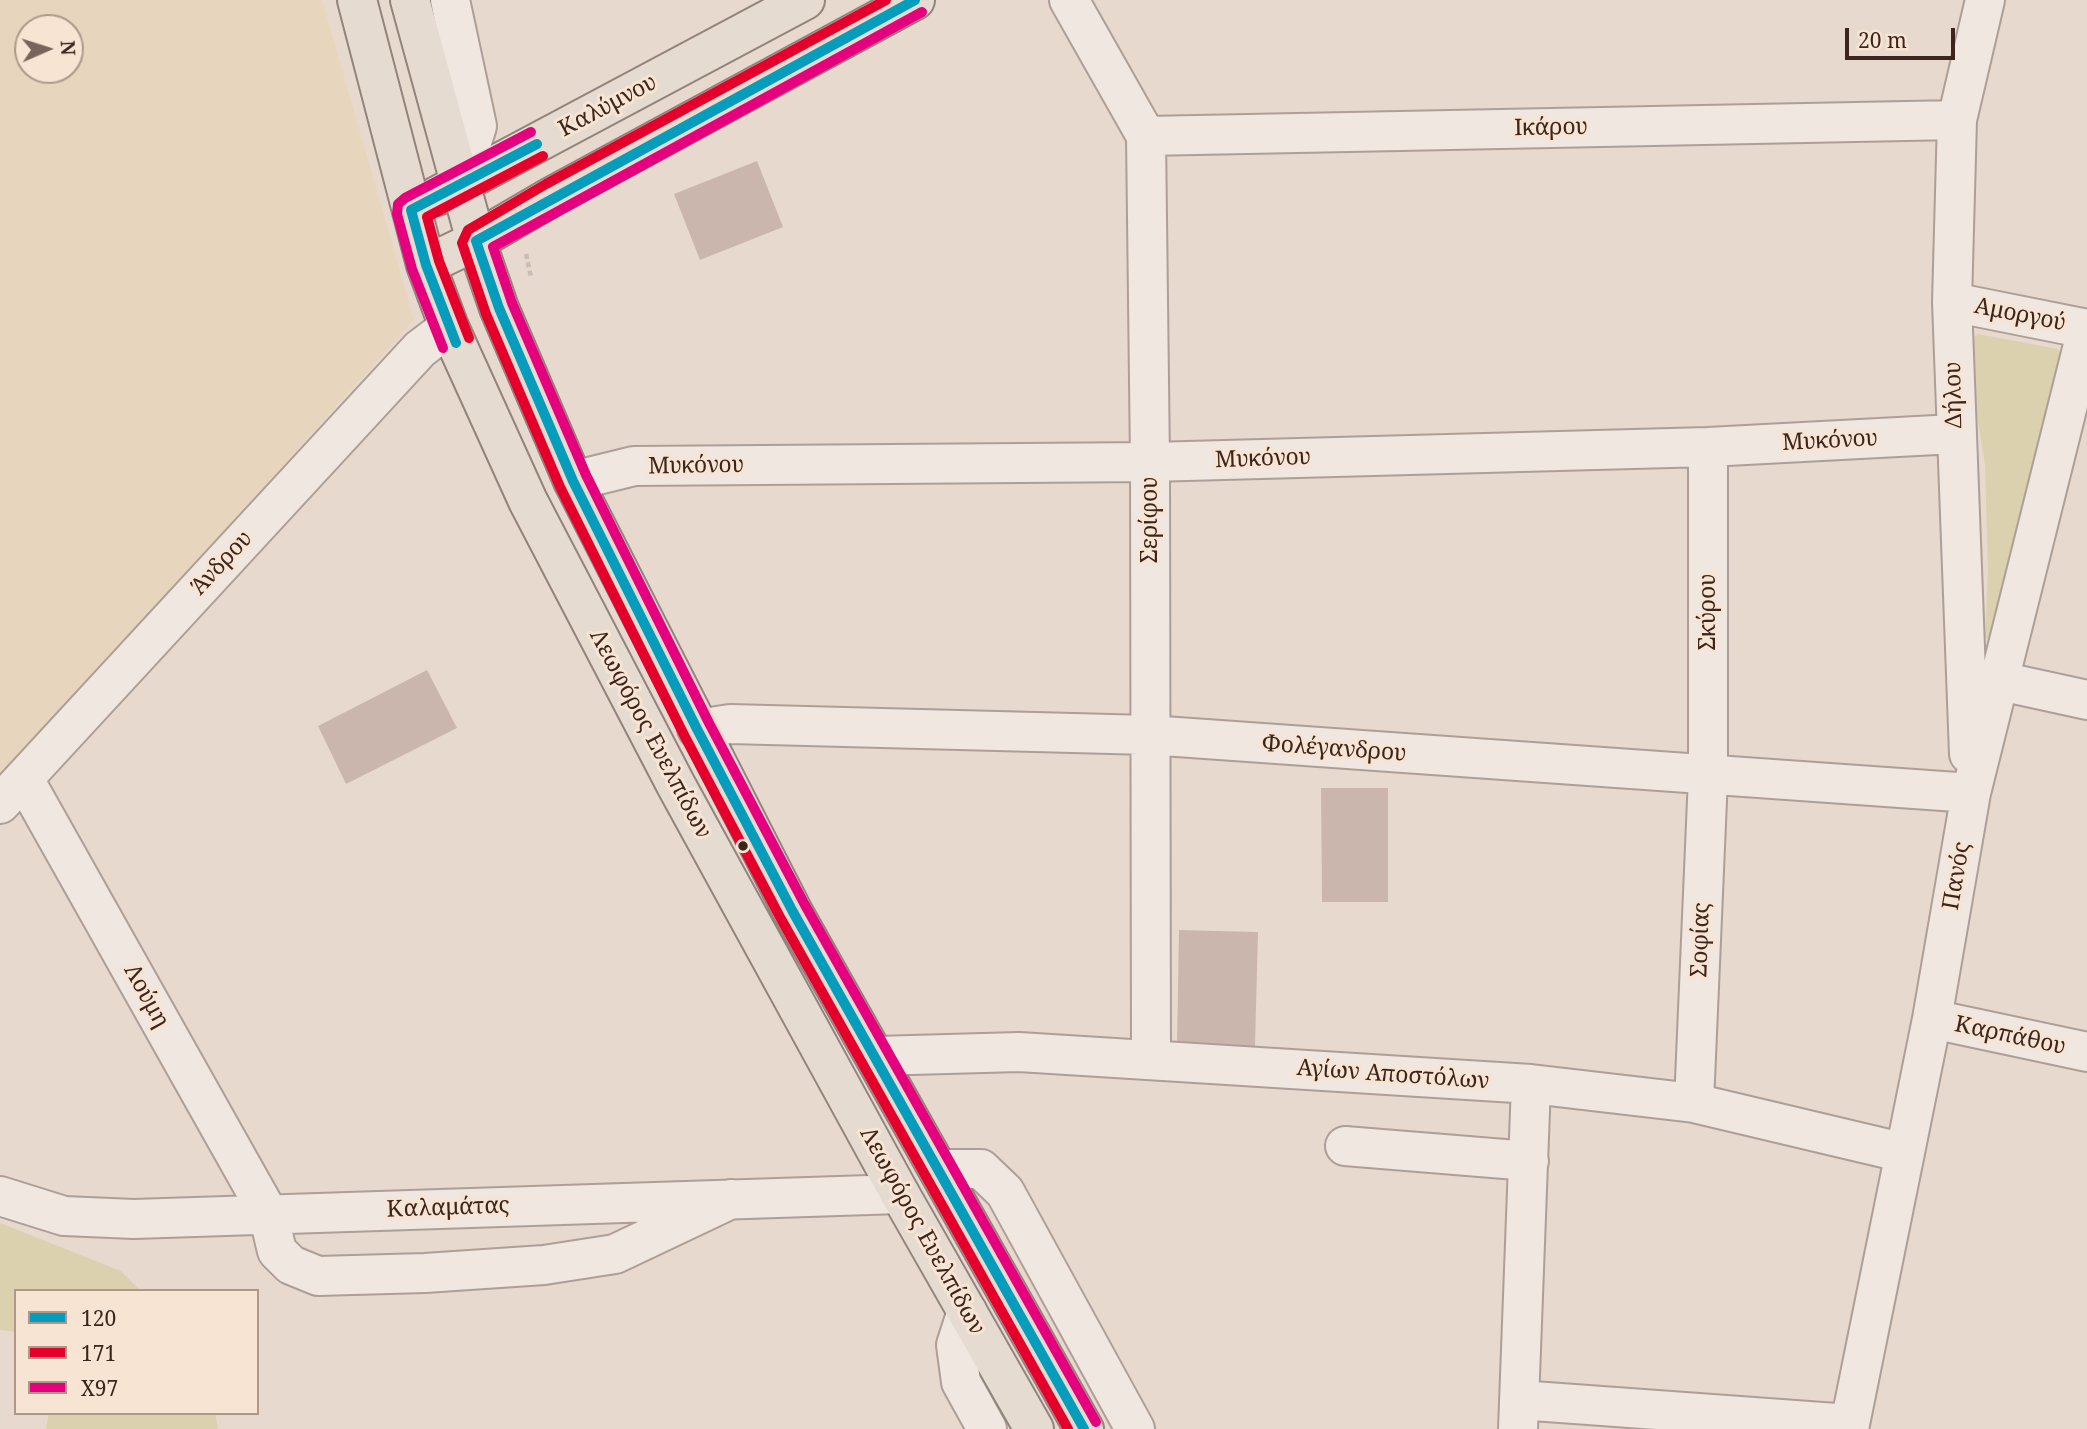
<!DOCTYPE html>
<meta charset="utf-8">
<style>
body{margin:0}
#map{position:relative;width:2087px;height:1429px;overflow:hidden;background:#e8d9ce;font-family:"Noto Serif",serif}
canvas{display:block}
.legend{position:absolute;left:14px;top:1289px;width:245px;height:126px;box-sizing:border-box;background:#f8e4d3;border:2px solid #ad988a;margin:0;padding:9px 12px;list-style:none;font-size:21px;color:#3c251d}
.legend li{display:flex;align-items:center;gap:14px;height:35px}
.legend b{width:35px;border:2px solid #ad988a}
.north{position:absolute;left:14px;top:14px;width:70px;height:70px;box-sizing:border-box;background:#f8e4d3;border:2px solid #ad988a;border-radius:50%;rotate:87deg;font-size:19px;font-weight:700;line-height:28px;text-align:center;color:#3c251d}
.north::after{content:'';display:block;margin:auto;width:24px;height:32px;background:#78645b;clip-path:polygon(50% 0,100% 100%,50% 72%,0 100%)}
.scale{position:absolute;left:1845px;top:28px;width:110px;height:32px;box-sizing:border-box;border:4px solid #3c251d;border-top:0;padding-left:9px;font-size:21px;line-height:24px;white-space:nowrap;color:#3c251d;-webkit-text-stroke:5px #f8e4d3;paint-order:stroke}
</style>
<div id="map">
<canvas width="2087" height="1429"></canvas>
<ul class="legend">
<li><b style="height:9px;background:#069cbc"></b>120</li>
<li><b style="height:9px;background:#e4002b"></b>171</li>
<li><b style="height:9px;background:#e5007d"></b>X97</li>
</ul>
<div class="north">N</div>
<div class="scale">20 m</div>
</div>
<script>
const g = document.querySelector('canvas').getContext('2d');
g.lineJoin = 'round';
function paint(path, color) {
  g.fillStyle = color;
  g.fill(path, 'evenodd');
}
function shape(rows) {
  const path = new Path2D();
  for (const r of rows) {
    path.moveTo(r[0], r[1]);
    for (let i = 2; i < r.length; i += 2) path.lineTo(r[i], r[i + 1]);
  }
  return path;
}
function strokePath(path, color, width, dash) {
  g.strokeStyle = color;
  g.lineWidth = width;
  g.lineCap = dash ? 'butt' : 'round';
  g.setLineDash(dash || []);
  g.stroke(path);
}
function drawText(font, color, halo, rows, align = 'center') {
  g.font = font + ' "Noto Serif",serif';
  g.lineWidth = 6;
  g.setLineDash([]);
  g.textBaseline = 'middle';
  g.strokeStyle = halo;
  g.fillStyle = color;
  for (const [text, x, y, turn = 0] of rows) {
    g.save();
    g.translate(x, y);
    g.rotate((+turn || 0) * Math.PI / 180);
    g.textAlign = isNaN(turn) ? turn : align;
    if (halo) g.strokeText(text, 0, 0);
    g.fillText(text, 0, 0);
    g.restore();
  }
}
paint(shape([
 [0,0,322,0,414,320,0,780],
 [28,28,70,28,70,70,28,70]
]), '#e8d5bd');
paint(shape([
 [1978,334,2058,349,2061,355,1991,641,1985,638,1988,571,1985,465,1968,360,1972,338],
 [0,1223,121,1271,141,1291,16,1291,16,1332,0,1330],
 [49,1413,215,1413,218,1429,46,1429]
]), '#dbd1af');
paint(shape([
 [757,161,783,227,700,260,674,194],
 [427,670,457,728,346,784,318,726],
 [1321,788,1388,788,1388,902,1322,902],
 [1179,930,1258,932,1255,1046,1177,1044]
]), '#cbb6ae');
const minor = shape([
 [450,0,477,126,459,185],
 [1069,0,1146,136,1150,462,1151,1060],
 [1146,136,1957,120],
 [1952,302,2087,329],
 [573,481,634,466,1150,462,1708,447,1955,434],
 [2000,681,2087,700],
 [697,729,730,724,1149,735,1971,793],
 [1969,754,1952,302,1957,120,1985,0],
 [24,779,268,1213,277,1251,291,1265,318,1276,425,1273,544,1265,615,1254,731,1199],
 [0,804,420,349,449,327],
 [1932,1019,2087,1052],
 [876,1056,1019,1052,1531,1084,1694,1103,1905,1153],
 [1694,1103,1708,777,1708,447],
 [1345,1146,1529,1161],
 [938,1169,981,1169,1005,1192,1135,1429],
 [0,1196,64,1216,134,1219,900,1194],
 [967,1311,956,1345,961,1382,987,1429],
 [1519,1400,1850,1424],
 [1518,1429,1531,1084],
 [1849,1429,1932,1019,1971,793,2087,329]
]);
const major = shape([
 [357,0,426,265,449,327,528,501,676,785,900,1194,1034,1429],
 [410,0,476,241,499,308,573,481,793,912,1084,1429],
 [437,196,805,0],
 [426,265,476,241,553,196,915,0]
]);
strokePath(minor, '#ad9f97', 42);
strokePath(major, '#92847d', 42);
strokePath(shape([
 [526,254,531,277]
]), '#c8bdb6', 4.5, [5, 3.5]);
strokePath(minor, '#efe7e0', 38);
strokePath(major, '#e6dbd1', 38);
strokePath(shape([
 [915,0,476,241,499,308,573,481,697,729,793,912,1084,1429],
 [456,343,426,265,411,210,537,144]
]), '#069cbc', 10);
strokePath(shape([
 [886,0,546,184,468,230,462,243,486,314,560,487,684,735,781,919,1068,1429],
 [469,338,439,261,427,217,543,156]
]), '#e4002b', 10);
strokePath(shape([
 [922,12,493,247,512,303,586,475,709,723,805,905,1096,1422],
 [443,348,412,269,397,214,398,204,405,198,531,132]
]), '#e5007d', 10);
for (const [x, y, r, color] of [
 [743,846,6,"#3c251d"]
]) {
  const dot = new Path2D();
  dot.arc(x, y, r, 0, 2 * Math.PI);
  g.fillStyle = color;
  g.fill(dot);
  strokePath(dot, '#f8e4d3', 2.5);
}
drawText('23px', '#3c251d', '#f8e4d3', [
 ["Καλύμνου",608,106,-28],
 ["Ικάρου",1551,128,-1],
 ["Αμοργού",2020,315,11],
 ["Δήλου",1954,395,-91],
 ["Μυκόνου",1830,441,-3],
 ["Μυκόνου",1263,459,-2],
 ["Μυκόνου",696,466,-1],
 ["Σερίφου",1150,520,-90],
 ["Άνδρου",222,563,-47],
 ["Σκύρου",1708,612,-90],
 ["Λεωφόρος Ευελπίδων",650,734,62],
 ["Φολέγανδρου",1334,749,4],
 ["Πανός",1957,876,-80],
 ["Σοφίας",1701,940,-88],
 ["Λούμη",146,996,61],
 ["Καρπάθου",2010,1036,12],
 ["Αγίων Αποστόλων",1393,1075,4],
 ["Καλαμάτας",448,1208,-2],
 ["Λεωφόρος Ευελπίδων",922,1231,61]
]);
</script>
